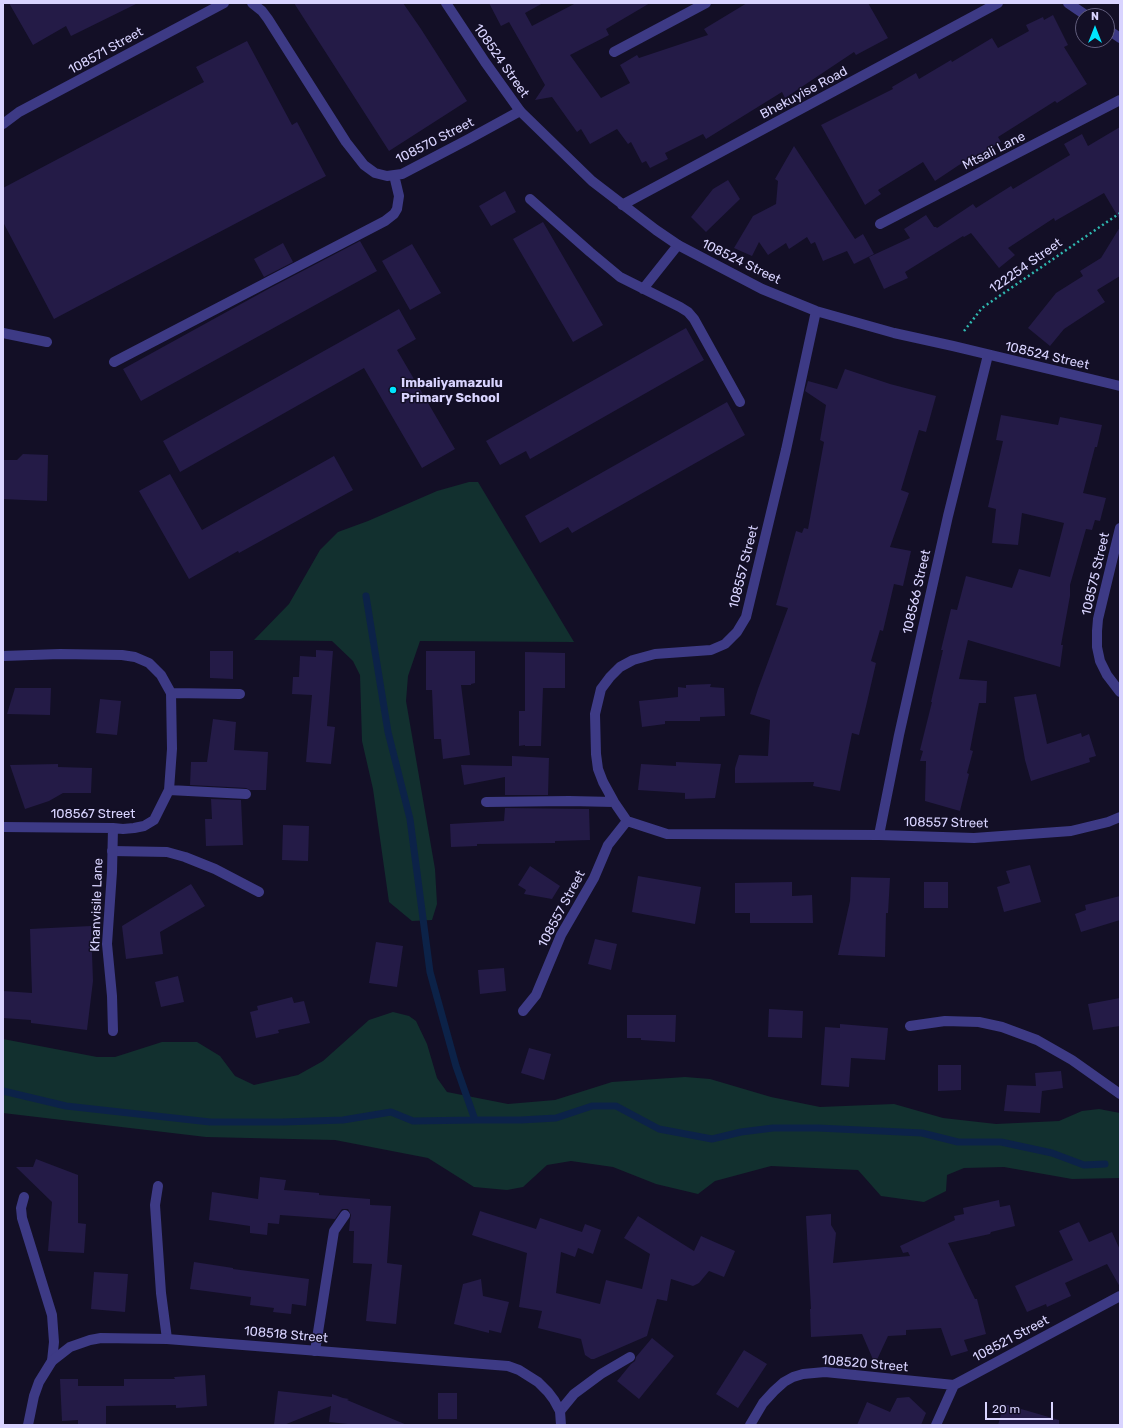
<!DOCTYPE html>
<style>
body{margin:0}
#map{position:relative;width:1123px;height:1428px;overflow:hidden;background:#130f26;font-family:Rubik,sans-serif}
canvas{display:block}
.frame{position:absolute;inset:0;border:4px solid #d9d4ff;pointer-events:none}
.north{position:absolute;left:1075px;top:8px;width:40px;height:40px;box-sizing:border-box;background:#130f26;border:1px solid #625e7d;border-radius:50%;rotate:0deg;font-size:11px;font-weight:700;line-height:16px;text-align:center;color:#d9d4ff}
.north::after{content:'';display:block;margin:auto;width:14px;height:18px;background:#00e5ff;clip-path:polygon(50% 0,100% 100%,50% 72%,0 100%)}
.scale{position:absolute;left:985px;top:1402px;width:68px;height:18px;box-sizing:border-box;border:2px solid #d9d4ff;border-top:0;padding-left:5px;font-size:12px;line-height:14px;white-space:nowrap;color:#d9d4ff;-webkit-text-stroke:3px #130f26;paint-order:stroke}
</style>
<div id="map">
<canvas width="1123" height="1428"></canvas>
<div class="frame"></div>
<div class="north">N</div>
<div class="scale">20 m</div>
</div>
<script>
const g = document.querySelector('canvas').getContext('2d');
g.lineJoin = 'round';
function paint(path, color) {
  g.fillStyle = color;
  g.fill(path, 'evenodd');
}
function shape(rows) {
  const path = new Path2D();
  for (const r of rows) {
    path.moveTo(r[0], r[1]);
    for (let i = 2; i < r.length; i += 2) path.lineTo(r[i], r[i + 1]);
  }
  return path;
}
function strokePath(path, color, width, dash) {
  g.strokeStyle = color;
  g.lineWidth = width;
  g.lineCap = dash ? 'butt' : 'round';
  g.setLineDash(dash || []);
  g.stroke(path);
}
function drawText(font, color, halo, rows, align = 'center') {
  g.font = font + ' Rubik,sans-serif';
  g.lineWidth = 3;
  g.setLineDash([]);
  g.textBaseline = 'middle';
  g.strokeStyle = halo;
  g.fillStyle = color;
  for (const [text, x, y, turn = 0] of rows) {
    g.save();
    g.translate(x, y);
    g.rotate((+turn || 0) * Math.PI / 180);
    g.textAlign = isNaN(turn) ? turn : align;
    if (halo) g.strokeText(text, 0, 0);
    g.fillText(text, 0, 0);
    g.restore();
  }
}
paint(shape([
 [469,482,478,482,574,642,420,641,408,676,406,701,435,869,437,904,432,920,412,921,389,902,373,789,362,741,360,675,353,661,332,641,254,640,289,604,320,550,338,532,368,521,437,491],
 [393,1012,409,1016,416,1021,427,1044,437,1078,447,1092,508,1104,555,1100,612,1082,685,1077,710,1079,771,1097,820,1107,894,1104,943,1118,996,1124,1059,1121,1082,1111,1099,1109,1120,1113,1120,1178,1072,1179,1004,1167,964,1168,947,1175,946,1191,924,1202,881,1196,858,1170,771,1166,715,1181,698,1194,656,1184,613,1167,571,1161,547,1165,523,1187,507,1190,474,1187,428,1158,335,1140,206,1137,3,1113,3,1039,97,1057,115,1057,162,1042,197,1042,220,1056,235,1076,254,1085,298,1075,323,1061,369,1020]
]), '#12302f');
strokePath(shape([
 [366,596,388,732,410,819,430,972,456,1066,475,1120],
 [3,1091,66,1106,210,1122,283,1122,343,1120,391,1112,413,1121,475,1120,521,1120,556,1118,592,1106,616,1106,659,1129,712,1139,741,1132,773,1128,818,1128,922,1133,958,1142,1001,1142,1052,1153,1084,1165,1105,1164]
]), '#0c2248', 7);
paint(shape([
 [9,3,138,3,71,36,66,26,33,45],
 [294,3,403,3,421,29,467,101,389,151],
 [489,3,543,3,525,13,532,26,576,3,650,3,606,29,609,35,570,55,601,98,630,83,620,65,637,55,639,58,708,35,704,29,747,3,868,3,888,38,856,55,854,52,785,98,782,92,706,139,703,134,665,153,668,159,650,168,646,161,642,163,631,142,628,144,617,129,590,144,581,129,577,132,552,97,535,100,545,85,509,22,501,26],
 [1053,15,1068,45,1064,47,1087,84,1057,103,1055,101,998,137,1001,142,959,165,935,181,923,162,878,190,881,194,865,205,821,125,893,89,892,87,916,73,919,79,951,60,952,62,992,38,998,48,1029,31,1026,25,1043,17,1044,20],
 [247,41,292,125,297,122,326,176,54,319,3,222,3,188,204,82,196,67],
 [1120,127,1120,220,1104,193,1055,221,1054,218,1008,248,1015,255,999,268,971,233,964,237,963,236,905,272,908,278,884,289,869,257,910,238,904,229,926,215,934,227,936,227,937,228,973,204,976,208,1011,186,1013,189,1070,155,1064,144,1082,134,1088,146],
 [794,146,855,239,863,234,874,254,854,264,847,251,823,261,815,242,811,244,807,237,789,249,786,243,768,255,759,242,752,256,734,248,753,216,776,204,778,181,775,179],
 [728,180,740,199,706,232,691,217,713,189],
 [505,191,516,212,491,226,479,206],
 [543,222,603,325,573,342,513,239],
 [1120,227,1120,276,1097,290,1105,302,1064,329,1050,346,1028,328,1056,293,1083,276,1080,271,1101,258],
 [360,241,377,271,141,401,123,369,270,288],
 [283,243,293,262,264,277,254,259],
 [412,244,441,293,410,310,382,261],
 [399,309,416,339,397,350,455,449,422,468,364,368,180,472,163,441],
 [686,328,704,360,530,459,526,451,500,465,486,441],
 [845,369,890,384,936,396,926,432,919,430,901,490,909,493,890,547,911,551,903,586,894,584,883,631,880,630,871,661,876,663,867,702,859,735,852,733,840,791,813,786,814,782,735,783,735,768,739,755,768,756,770,720,750,714,758,689,788,608,776,605,796,531,802,533,804,528,808,529,824,442,820,440,826,405,805,391,808,381,837,389],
 [727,402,745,435,572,533,568,527,540,543,525,516],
 [1001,415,1058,425,1060,417,1102,425,1097,447,1095,447,1083,493,1106,498,1100,521,1095,520,1092,530,1086,529,1070,585,1070,596,1061,645,1063,645,1060,667,968,640,959,679,987,681,986,703,979,703,970,750,973,751,967,773,969,774,960,811,925,801,926,761,920,761,923,751,920,750,932,702,931,702,943,650,941,650,951,609,957,610,966,576,1012,588,1019,569,1050,577,1064,523,1022,513,1018,545,992,543,996,509,988,507,1003,441,996,440],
 [23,454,48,455,47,501,3,499,3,460,17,460],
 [334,456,353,490,239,553,238,551,189,579,139,491,170,474,202,530],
 [316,650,333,651,327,726,335,727,331,764,306,762,312,695,292,694,293,677,299,677,300,656,316,657],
 [210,651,233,651,233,679,210,678],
 [426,651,475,651,475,683,471,684,471,685,461,685,470,755,443,759,441,739,434,739,432,690,426,690],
 [525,652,565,653,565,688,543,688,541,746,525,746,525,745,519,746,519,711,525,711],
 [711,684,710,687,724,688,725,716,700,717,700,721,665,721,665,724,642,727,639,701,678,697,678,687,686,688,686,685],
 [15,688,51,688,50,715,7,714],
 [1036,694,1047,744,1081,733,1082,737,1089,734,1096,756,1089,758,1090,762,1031,781,1025,760,1014,697],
 [100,699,121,701,117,735,96,733],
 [213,719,236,722,234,750,268,752,266,790,250,790,246,788,190,785,191,762,207,762],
 [512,756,549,758,548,795,505,795,505,777,464,785,461,765,512,766],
 [676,762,721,764,715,798,685,799,685,793,638,790,641,764,676,766],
 [58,764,58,767,92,768,91,793,63,793,49,801,25,809,10,765],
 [211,799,241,800,243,845,206,846,205,819,212,819],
 [505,808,589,809,590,840,555,841,555,843,477,844,477,846,451,847,450,824,504,821],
 [283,825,309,826,308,861,282,860],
 [1030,865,1041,902,1004,912,997,887,1010,883,1006,871],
 [530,866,560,886,552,899,524,894,526,890,518,885],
 [638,876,701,887,695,924,632,912],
 [851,877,890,878,888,913,886,913,885,957,838,955,850,901],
 [792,882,792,896,812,895,813,923,750,923,750,913,735,913,735,883],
 [924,882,948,882,948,908,924,908],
 [191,884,205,906,160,932,163,954,126,959,122,926],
 [1120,896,1120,920,1081,932,1075,914,1086,910,1085,905],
 [91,926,93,981,87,1030,31,1023,31,1020,3,1018,3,991,32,993,30,929],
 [595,939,617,944,611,970,588,964],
 [376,942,403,946,397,987,369,983],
 [504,968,506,991,480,994,478,970],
 [178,976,184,1002,161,1007,155,982],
 [292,997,294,1003,304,1001,310,1023,278,1030,279,1033,256,1038,250,1012,258,1010,257,1006],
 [1120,998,1120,1026,1093,1030,1088,1004],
 [769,1009,803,1011,802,1038,768,1037],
 [627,1015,676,1015,675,1042,641,1040,641,1038,627,1038],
 [840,1024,888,1028,885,1060,851,1058,849,1087,821,1085,825,1027,840,1028],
 [529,1048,551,1054,544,1080,521,1073],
 [938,1065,961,1065,961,1090,938,1091],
 [1061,1071,1063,1088,1042,1091,1040,1113,1004,1111,1007,1085,1036,1086,1035,1073],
 [36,1159,78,1175,78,1223,86,1224,84,1253,48,1251,52,1202,16,1167,33,1167],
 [260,1177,286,1180,284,1190,319,1193,319,1195,370,1199,370,1205,391,1206,387,1263,402,1265,396,1324,366,1321,372,1264,353,1263,354,1231,349,1231,350,1220,351,1215,348,1209,342,1209,335,1219,280,1215,279,1224,268,1223,267,1235,250,1233,250,1226,209,1220,212,1192,258,1199],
 [999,1200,1000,1207,1010,1205,1015,1226,991,1232,990,1234,948,1243,975,1299,977,1299,986,1334,964,1340,968,1351,951,1356,941,1328,906,1330,906,1335,888,1336,875,1364,862,1334,811,1337,810,1309,811,1309,806,1216,831,1214,831,1225,836,1233,833,1263,910,1256,908,1252,903,1253,900,1246,955,1220,954,1216,964,1214,963,1208],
 [480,1211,536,1229,540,1218,582,1232,585,1224,601,1230,593,1254,578,1248,575,1257,561,1252,556,1293,600,1304,606,1280,642,1289,650,1254,624,1238,638,1216,694,1251,701,1236,735,1251,724,1277,709,1271,699,1283,693,1286,671,1279,667,1301,657,1299,647,1336,594,1359,591,1359,585,1355,581,1339,538,1328,542,1311,519,1307,527,1253,472,1235],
 [1079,1222,1089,1242,1112,1232,1120,1250,1120,1287,1107,1264,1065,1283,1071,1296,1047,1307,1046,1304,1027,1312,1015,1286,1073,1260,1059,1231],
 [194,1262,233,1268,233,1269,309,1279,306,1306,292,1304,291,1314,273,1312,274,1308,250,1305,251,1297,190,1289],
 [94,1272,128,1274,125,1312,91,1309],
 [481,1279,483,1296,509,1302,501,1333,489,1330,489,1333,454,1324,463,1284],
 [652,1338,674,1356,639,1399,617,1381,631,1364,635,1361,636,1357],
 [744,1350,767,1364,738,1408,716,1394],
 [205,1375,207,1406,176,1408,176,1405,106,1406,106,1425,78,1425,78,1420,62,1421,60,1379,78,1379,78,1386,124,1386,124,1379,175,1379,174,1377],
 [278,1391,332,1397,332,1394,343,1398,349,1399,347,1400,407,1425,357,1425,329,1422,331,1406,284,1425,274,1425],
 [438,1393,457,1393,457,1419,438,1419],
 [909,1397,926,1413,921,1425,857,1425,867,1402,890,1412,897,1398],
 [1004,1404,1059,1420,1059,1425,998,1425]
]), '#241b47');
strokePath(shape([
 [964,331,982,308,1120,213]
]), '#2fb8b0', 2.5, [2, 3]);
strokePath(shape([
 [252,3,262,11,268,19,346,142,364,165,375,173,387,176,402,174,467,140,520,111],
 [3,124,19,112,224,3],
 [530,199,590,252,620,277,680,307,688,312,694,319,740,402],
 [643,289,678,245],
 [3,333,47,342],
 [114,362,385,221,394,214,397,209,399,196,394,175],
 [112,851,167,852,185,857,215,869,259,892],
 [910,1026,945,1021,979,1022,1002,1027,1037,1040,1072,1060,1120,1094],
 [158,1186,155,1205,161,1293,167,1339],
 [24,1197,21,1208,22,1218,52,1315,54,1342,52,1361],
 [315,1351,334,1231,345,1215],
 [560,1411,574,1394,601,1374,630,1357]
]), '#3d3a85', 10);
strokePath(shape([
 [446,3,485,62,520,111,592,181,656,230,678,245,762,289,816,311,894,333,953,346,1120,386],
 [1068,3,1087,16],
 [1107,29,1120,38],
 [614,52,706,3],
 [622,205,998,3],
 [880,224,1120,100],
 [816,311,786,450,746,617,737,632,725,644,711,650,655,654,633,660,620,667,610,677,601,689,595,714,596,754,598,769,603,782,614,802,627,821,667,834,879,835,974,838,1071,831,1108,822,1120,817],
 [1120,528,1098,619,1097,631,1097,647,1100,661,1107,675,1120,692],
 [3,656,60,654,122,655,135,657,149,663,161,675,171,693,172,749,169,790,154,820,144,826,134,828,123,829,113,828,3,827],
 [171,693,240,694],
 [169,790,246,794],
 [486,802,569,801,614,802],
 [113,828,112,872,107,944,112,996,113,1031],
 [879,835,899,735,948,516,988,355],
 [523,1011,536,995,561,935,594,878,608,845,627,821],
 [28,1425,34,1396,39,1382,52,1361,70,1347,90,1340,101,1338,167,1339,508,1366,519,1370,538,1382,548,1392,554,1400,560,1411,561,1425],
 [750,1425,763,1403,774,1391,784,1382,793,1377,803,1374,825,1372,954,1385],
 [936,1425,954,1385,1120,1296]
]), '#3d3a85', 10);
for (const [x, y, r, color] of [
 [393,390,4,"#00e5ff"]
]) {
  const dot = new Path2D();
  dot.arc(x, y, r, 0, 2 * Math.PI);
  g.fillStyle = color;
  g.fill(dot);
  strokePath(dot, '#130f26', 1.5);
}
drawText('13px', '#d9d4ff', '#130f26', [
 ["108571 Street",106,51,-29],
 ["108524 Street",501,61,55],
 ["Bhekuyise Road",804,93,-28],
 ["108570 Street",435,141,-27],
 ["Mtsali Lane",994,151,-27],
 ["108524 Street",741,262,26],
 ["122254 Street",1026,266,-35],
 ["108524 Street",1047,356,13],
 ["108557 Street",744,567,-76],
 ["108575 Street",1096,574,-77],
 ["108566 Street",917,592,-77],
 ["108567 Street",93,814],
 ["108557 Street",946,823,1],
 ["Khanvisile Lane",97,905,-88],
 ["108557 Street",562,909,-62],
 ["108518 Street",286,1335,5],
 ["108521 Street",1011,1339,-28],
 ["108520 Street",865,1364,5]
]);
drawText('bold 13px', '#d9d4ff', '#130f26', [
 ["Imbaliyamazulu",401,383],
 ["Primary School",401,398]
], 'left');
</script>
